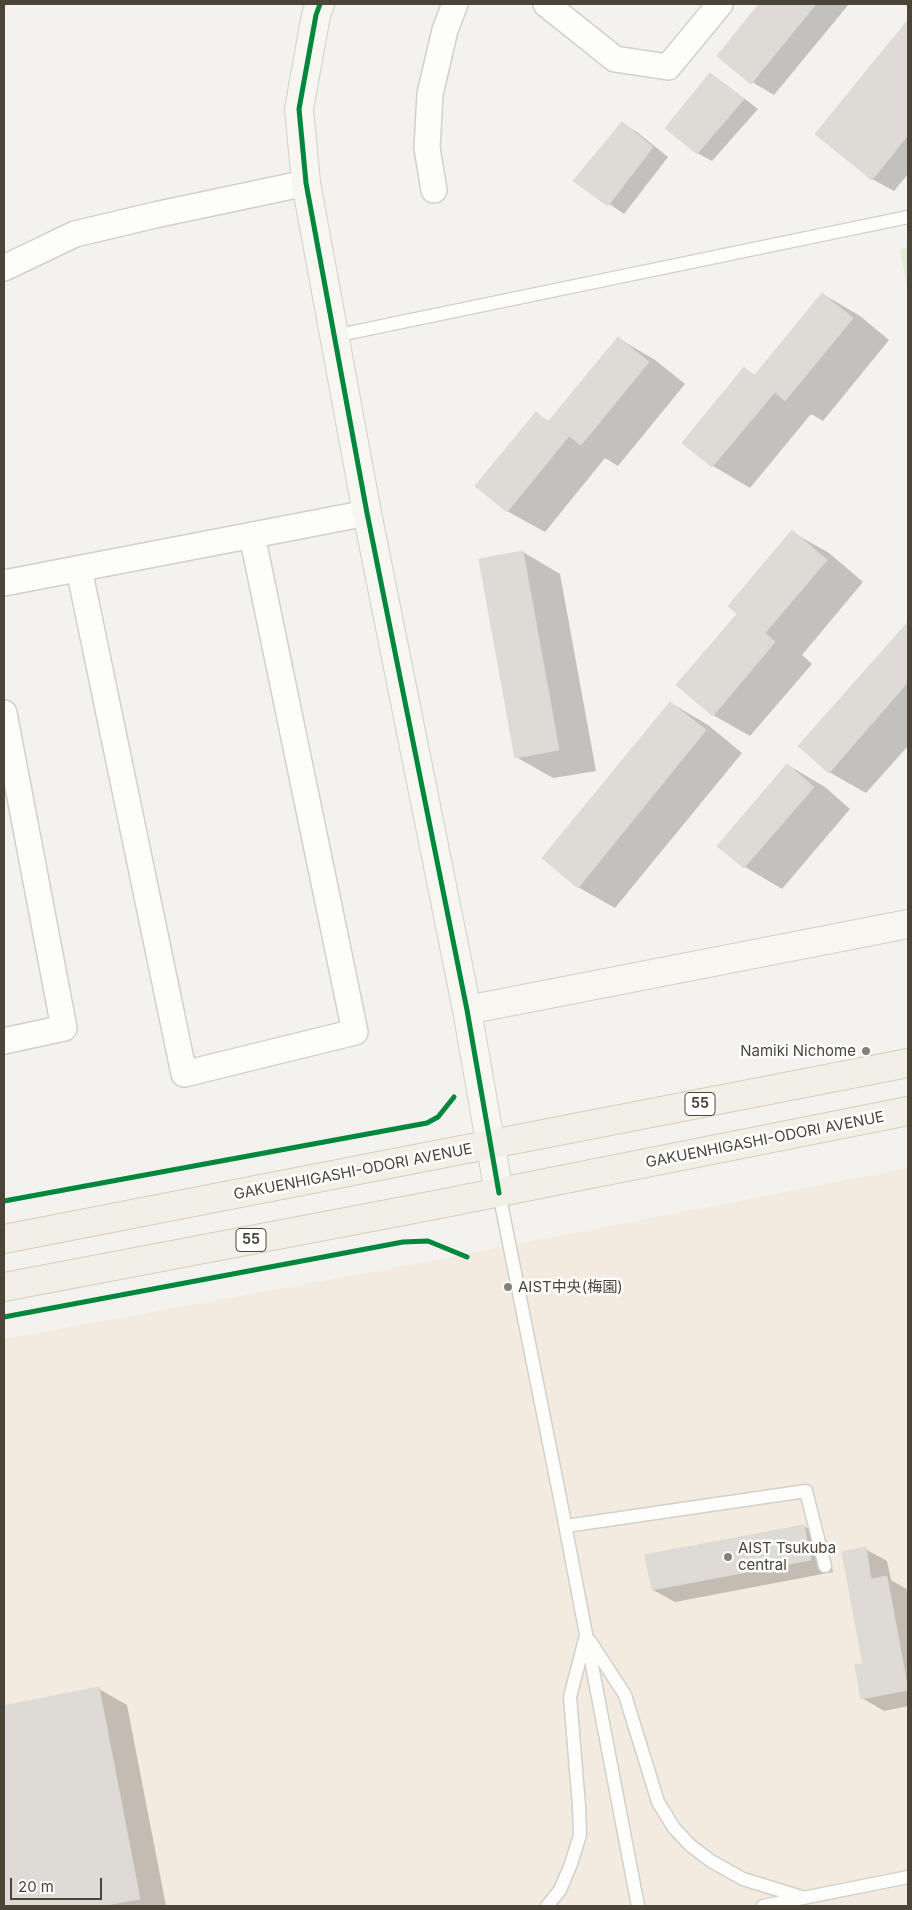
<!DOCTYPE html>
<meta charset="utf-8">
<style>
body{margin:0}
#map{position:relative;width:912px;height:1910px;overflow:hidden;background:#f4f2ee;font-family:Inter,sans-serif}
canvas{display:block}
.frame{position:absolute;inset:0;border:5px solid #4b4439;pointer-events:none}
.scale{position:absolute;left:10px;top:1878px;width:92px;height:22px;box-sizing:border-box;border:2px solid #4b4439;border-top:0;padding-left:6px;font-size:15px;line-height:18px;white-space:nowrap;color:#4b4439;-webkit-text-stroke:4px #fff;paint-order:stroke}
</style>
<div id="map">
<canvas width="912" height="1910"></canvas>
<div class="frame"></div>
<div class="scale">20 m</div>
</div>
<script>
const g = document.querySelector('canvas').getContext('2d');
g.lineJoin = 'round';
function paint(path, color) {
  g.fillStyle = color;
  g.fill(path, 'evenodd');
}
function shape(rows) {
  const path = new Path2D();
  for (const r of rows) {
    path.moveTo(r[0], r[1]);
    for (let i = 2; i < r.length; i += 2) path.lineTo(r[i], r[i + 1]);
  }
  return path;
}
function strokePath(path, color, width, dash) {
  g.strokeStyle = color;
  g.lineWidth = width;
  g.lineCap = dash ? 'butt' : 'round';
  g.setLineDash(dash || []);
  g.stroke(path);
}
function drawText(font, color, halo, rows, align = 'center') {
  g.font = font + ' Inter,"Noto Sans JP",sans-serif';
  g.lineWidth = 5;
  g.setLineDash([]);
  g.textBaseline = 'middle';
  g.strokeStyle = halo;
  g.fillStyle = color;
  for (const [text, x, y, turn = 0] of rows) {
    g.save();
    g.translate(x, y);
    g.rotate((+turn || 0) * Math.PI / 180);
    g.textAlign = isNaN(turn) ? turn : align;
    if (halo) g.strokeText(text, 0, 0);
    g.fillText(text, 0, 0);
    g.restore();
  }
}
paint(shape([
 [908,1168,908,1906,4,1906,4,1339,409,1265]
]), '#f3ebdf');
paint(shape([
 [908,247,908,292,900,249]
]), '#e1eecf');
paint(shape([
 [761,4,849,4,774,95,752,82,719,56],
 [908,22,908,174,894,191,872,179,817,134],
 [710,75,725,84,758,109,712,161,697,153],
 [622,124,637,132,668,157,624,214,575,180],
 [823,294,860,316,889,340,823,421,811,414,750,488,713,466,684,442,744,369,756,376],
 [618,338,655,360,685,384,618,466,605,458,545,532,507,511,537,414,550,422],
 [792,532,829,553,863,582,802,655,812,664,750,736,713,715,738,614],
 [523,552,560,574,596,771,553,778,516,757],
 [908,623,908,746,866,793,829,772,800,746],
 [671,703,708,725,742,753,615,908,578,887],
 [788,765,825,787,850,809,782,889,745,867],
 [804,1526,826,1539,833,1572,675,1602,653,1590],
 [865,1549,887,1561,891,1580,908,1590,908,1706,884,1711,862,1698,865,1665],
 [99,1689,127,1705,166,1906,4,1906,4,1707]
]), '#0003');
const building = shape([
 [759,4,816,4,751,84,717,56,759,4],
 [908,20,908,135,872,180,815,134,908,20],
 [710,73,744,99,697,154,665,128,710,73],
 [622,122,653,147,608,206,573,181,622,122],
 [822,293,853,318,785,401,775,392,712,467,682,443,744,367,754,376,822,293],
 [618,337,649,362,581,445,569,436,507,512,475,486,536,412,548,422,618,337],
 [792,530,827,560,765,633,775,642,713,716,676,685,737,614,728,606,792,530],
 [523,551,559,750,515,758,479,559,523,551],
 [908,622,908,682,829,773,798,746,908,622],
 [670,702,706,730,578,888,542,858,670,702],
 [787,764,814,787,744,868,717,846,787,764],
 [804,1525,811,1560,652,1590,645,1555,804,1525],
 [866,1547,871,1579,887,1576,908,1690,861,1699,855,1665,863,1664,842,1552,866,1547],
 [99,1687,140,1899,101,1906,4,1906,4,1706,99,1687]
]);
paint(building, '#dedbd6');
strokePath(building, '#dcd9d4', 1);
const lane = shape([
 [334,336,908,217],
 [499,1193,559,1493,638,1906],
 [566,1526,806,1491,825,1566],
 [590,1641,625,1695,658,1802,674,1828,691,1846,711,1861,743,1879,805,1898],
 [547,1906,560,1890,571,1864,580,1835,579,1806,570,1697,585,1639],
 [763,1906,908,1877]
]);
const street = shape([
 [546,4,615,59,668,67,720,4],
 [434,190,427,148,430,94,445,30,455,4],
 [4,268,75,234,155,215,306,183],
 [79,569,184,1074,355,1032,252,535],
 [4,583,367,513],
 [4,713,64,1028,4,1041]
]);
const secondary = shape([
 [320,4,316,15,299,109,306,183,367,513,467,1010,499,1193],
 [467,1010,908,924]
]);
const primary = shape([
 [4,1239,908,1063],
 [4,1287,435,1205,908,1111]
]);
strokePath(lane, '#d2d0cb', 15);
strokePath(street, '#d2d0cb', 28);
strokePath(secondary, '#d3cfc5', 30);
strokePath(primary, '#d6cebb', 30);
strokePath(lane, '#fdfdfc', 12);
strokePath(street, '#fdfdfc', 25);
strokePath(secondary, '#f7f6f1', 28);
strokePath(primary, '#f2efe6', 28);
strokePath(shape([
 [320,4,316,15,299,109,306,183,367,513,467,1010,499,1193],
 [4,1201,427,1123,438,1117,454,1097],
 [4,1317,403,1242,428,1241,467,1257]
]), '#00873e', 5);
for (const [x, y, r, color] of [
 [866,1051,5,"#868178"],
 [508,1287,5,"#868178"],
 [728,1557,5,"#868178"]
]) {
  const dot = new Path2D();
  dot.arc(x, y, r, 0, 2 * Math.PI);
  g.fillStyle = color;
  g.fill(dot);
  strokePath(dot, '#fff', 2);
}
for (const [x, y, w] of [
 [700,1104,30],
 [251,1240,30]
]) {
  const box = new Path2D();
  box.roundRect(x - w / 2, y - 11.5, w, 23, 4);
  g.fillStyle = '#fff';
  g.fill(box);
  strokePath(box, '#4b4439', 1);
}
drawText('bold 14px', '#4b4439', null, [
 ["55",700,1104],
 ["55",251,1240]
]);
drawText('15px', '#4b4439', '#fff', [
 ["Namiki Nichome",856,1051,"right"],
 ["AIST中央(梅園)",518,1287],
 ["AIST Tsukuba",738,1548],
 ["central",738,1565]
], 'left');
drawText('15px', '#4b4439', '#fff', [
 ["GAKUENHIGASHI-ODORI AVENUE",765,1140,-11],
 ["GAKUENHIGASHI-ODORI AVENUE",353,1172,-11]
]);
</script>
